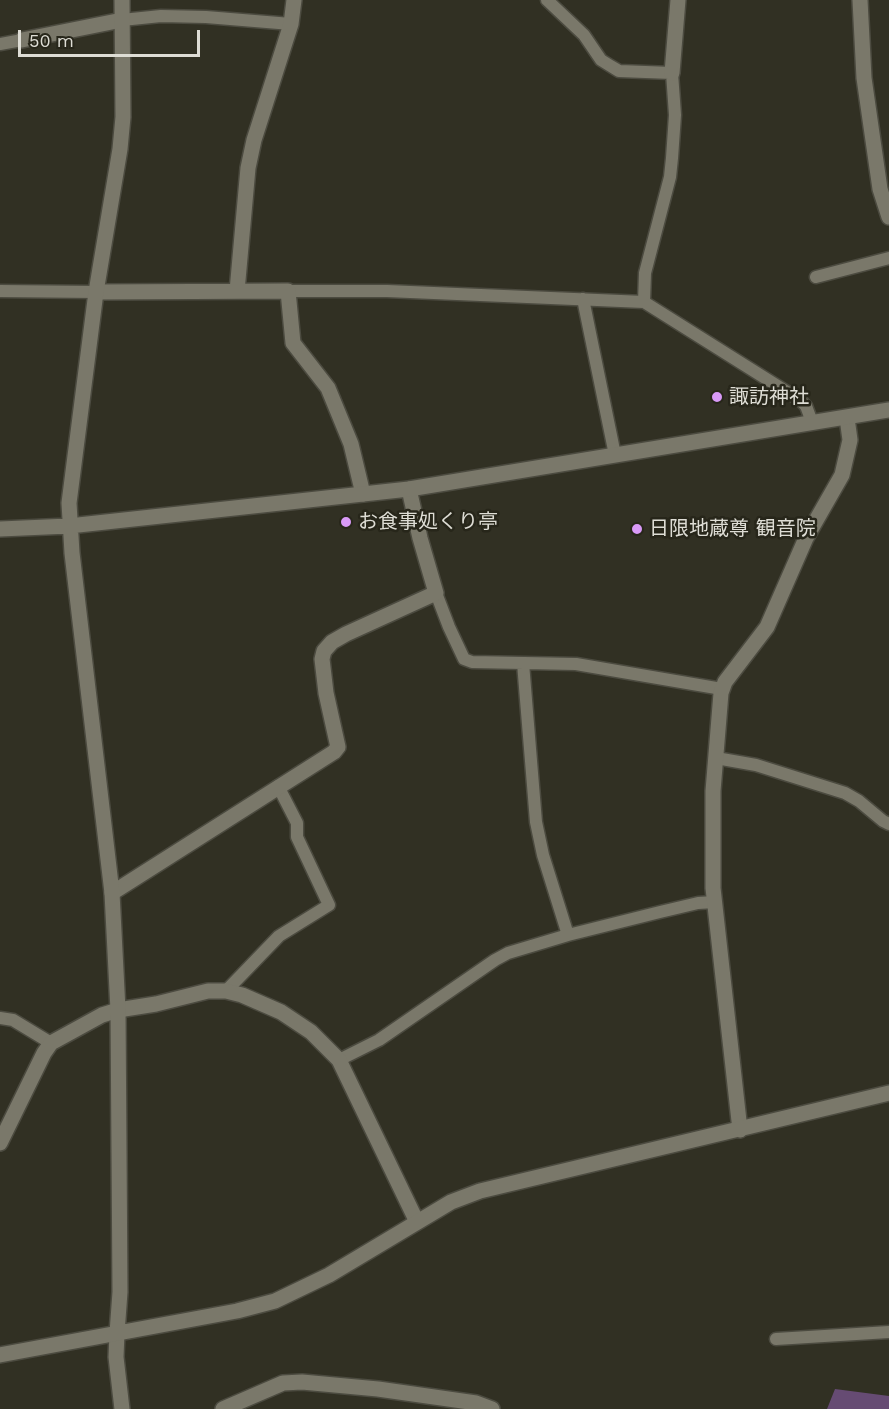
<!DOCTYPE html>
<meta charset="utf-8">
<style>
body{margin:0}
#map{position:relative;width:889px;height:1409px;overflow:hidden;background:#313023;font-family:"Work Sans",sans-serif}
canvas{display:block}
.scale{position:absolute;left:18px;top:30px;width:182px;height:27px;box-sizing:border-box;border:3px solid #deddd5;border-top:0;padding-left:8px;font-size:18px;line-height:21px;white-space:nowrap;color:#deddd5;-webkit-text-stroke:4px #27261a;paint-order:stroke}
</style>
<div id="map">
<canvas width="889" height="1409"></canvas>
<div class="scale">50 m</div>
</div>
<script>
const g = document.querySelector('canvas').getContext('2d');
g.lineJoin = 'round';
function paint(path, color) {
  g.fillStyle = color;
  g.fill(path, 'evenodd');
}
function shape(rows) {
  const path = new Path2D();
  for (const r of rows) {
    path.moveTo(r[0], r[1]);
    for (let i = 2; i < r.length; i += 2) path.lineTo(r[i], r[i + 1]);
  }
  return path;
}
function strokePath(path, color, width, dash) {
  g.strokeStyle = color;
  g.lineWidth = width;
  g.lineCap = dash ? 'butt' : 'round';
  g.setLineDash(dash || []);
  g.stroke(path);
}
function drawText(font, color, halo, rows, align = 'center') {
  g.font = font + ' "Work Sans","Noto Sans JP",sans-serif';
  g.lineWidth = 5;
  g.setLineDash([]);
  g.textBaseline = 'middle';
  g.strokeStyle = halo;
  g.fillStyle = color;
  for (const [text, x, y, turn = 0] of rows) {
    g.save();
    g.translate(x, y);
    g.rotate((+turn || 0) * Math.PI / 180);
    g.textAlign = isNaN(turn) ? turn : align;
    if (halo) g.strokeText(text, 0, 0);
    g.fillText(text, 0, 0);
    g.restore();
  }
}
paint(shape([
 [835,1389,889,1396,889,1409,827,1409]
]), '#664b73');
const service = shape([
 [547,0,584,35,601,60,609,65,619,71,672,73,675,115,672,158,670,177,645,273,644,302],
 [122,20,161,16,206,17,291,24],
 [0,44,22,40],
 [816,277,889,258],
 [0,291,96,292],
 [288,291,387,291,644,302,800,400,806,406,812,422],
 [583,299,615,455],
 [436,593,449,627,464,659,472,662,576,664,722,689],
 [523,663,536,822,543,855,568,935],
 [716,758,756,765,845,793,859,801,883,821,889,824],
 [226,991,279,936,329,905,297,837,297,823,278,786],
 [0,1018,13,1020,51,1043],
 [339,1060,379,1040,495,960,508,953,568,935,660,912,698,903,715,902],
 [776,1339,889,1332]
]);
const minor = shape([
 [22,40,122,20],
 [672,73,678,0],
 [237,291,248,168,254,140,291,24,294,0],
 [96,292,288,291,293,343,328,388,351,444,363,494],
 [112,893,334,752,338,747,326,693,322,659,324,651,332,642,346,634,436,593,420,538,409,489],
 [740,1130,713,888,713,791,721,693,725,682,767,627,806,538,842,475,850,440,847,418],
 [0,1143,44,1053,51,1043,102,1015,118,1010,156,1004,208,991,226,991,242,995,281,1012,311,1032,339,1060,417,1222],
 [117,1333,116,1357,122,1409],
 [223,1409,283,1383,302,1382,378,1389,476,1403,492,1409]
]);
const tertiary = shape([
 [860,0,864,78,880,189,889,217],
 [0,529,69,526,409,489,889,410],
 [117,1333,120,1292,118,1010,112,893,72,553,69,503,96,292,120,149,123,117,122,0],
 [0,1355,237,1311,275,1301,329,1275,451,1202,480,1191,889,1093]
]);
strokePath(service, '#4c4b40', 15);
strokePath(minor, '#4c4b40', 18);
strokePath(tertiary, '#4c4b40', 18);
strokePath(service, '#7a786a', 12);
strokePath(minor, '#7a786a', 15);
strokePath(tertiary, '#7a786a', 15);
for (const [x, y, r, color] of [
 [717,397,6,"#d99af7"],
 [346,522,6,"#d99af7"],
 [637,529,6,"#d99af7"]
]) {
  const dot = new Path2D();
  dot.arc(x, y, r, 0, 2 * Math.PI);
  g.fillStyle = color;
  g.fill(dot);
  strokePath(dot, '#27261a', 2);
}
drawText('20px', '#deddd5', '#27261a', [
 ["諏訪神社",729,397],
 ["お食事処くり亭",358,522],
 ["日限地蔵尊 観音院",649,529]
], 'left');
</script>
